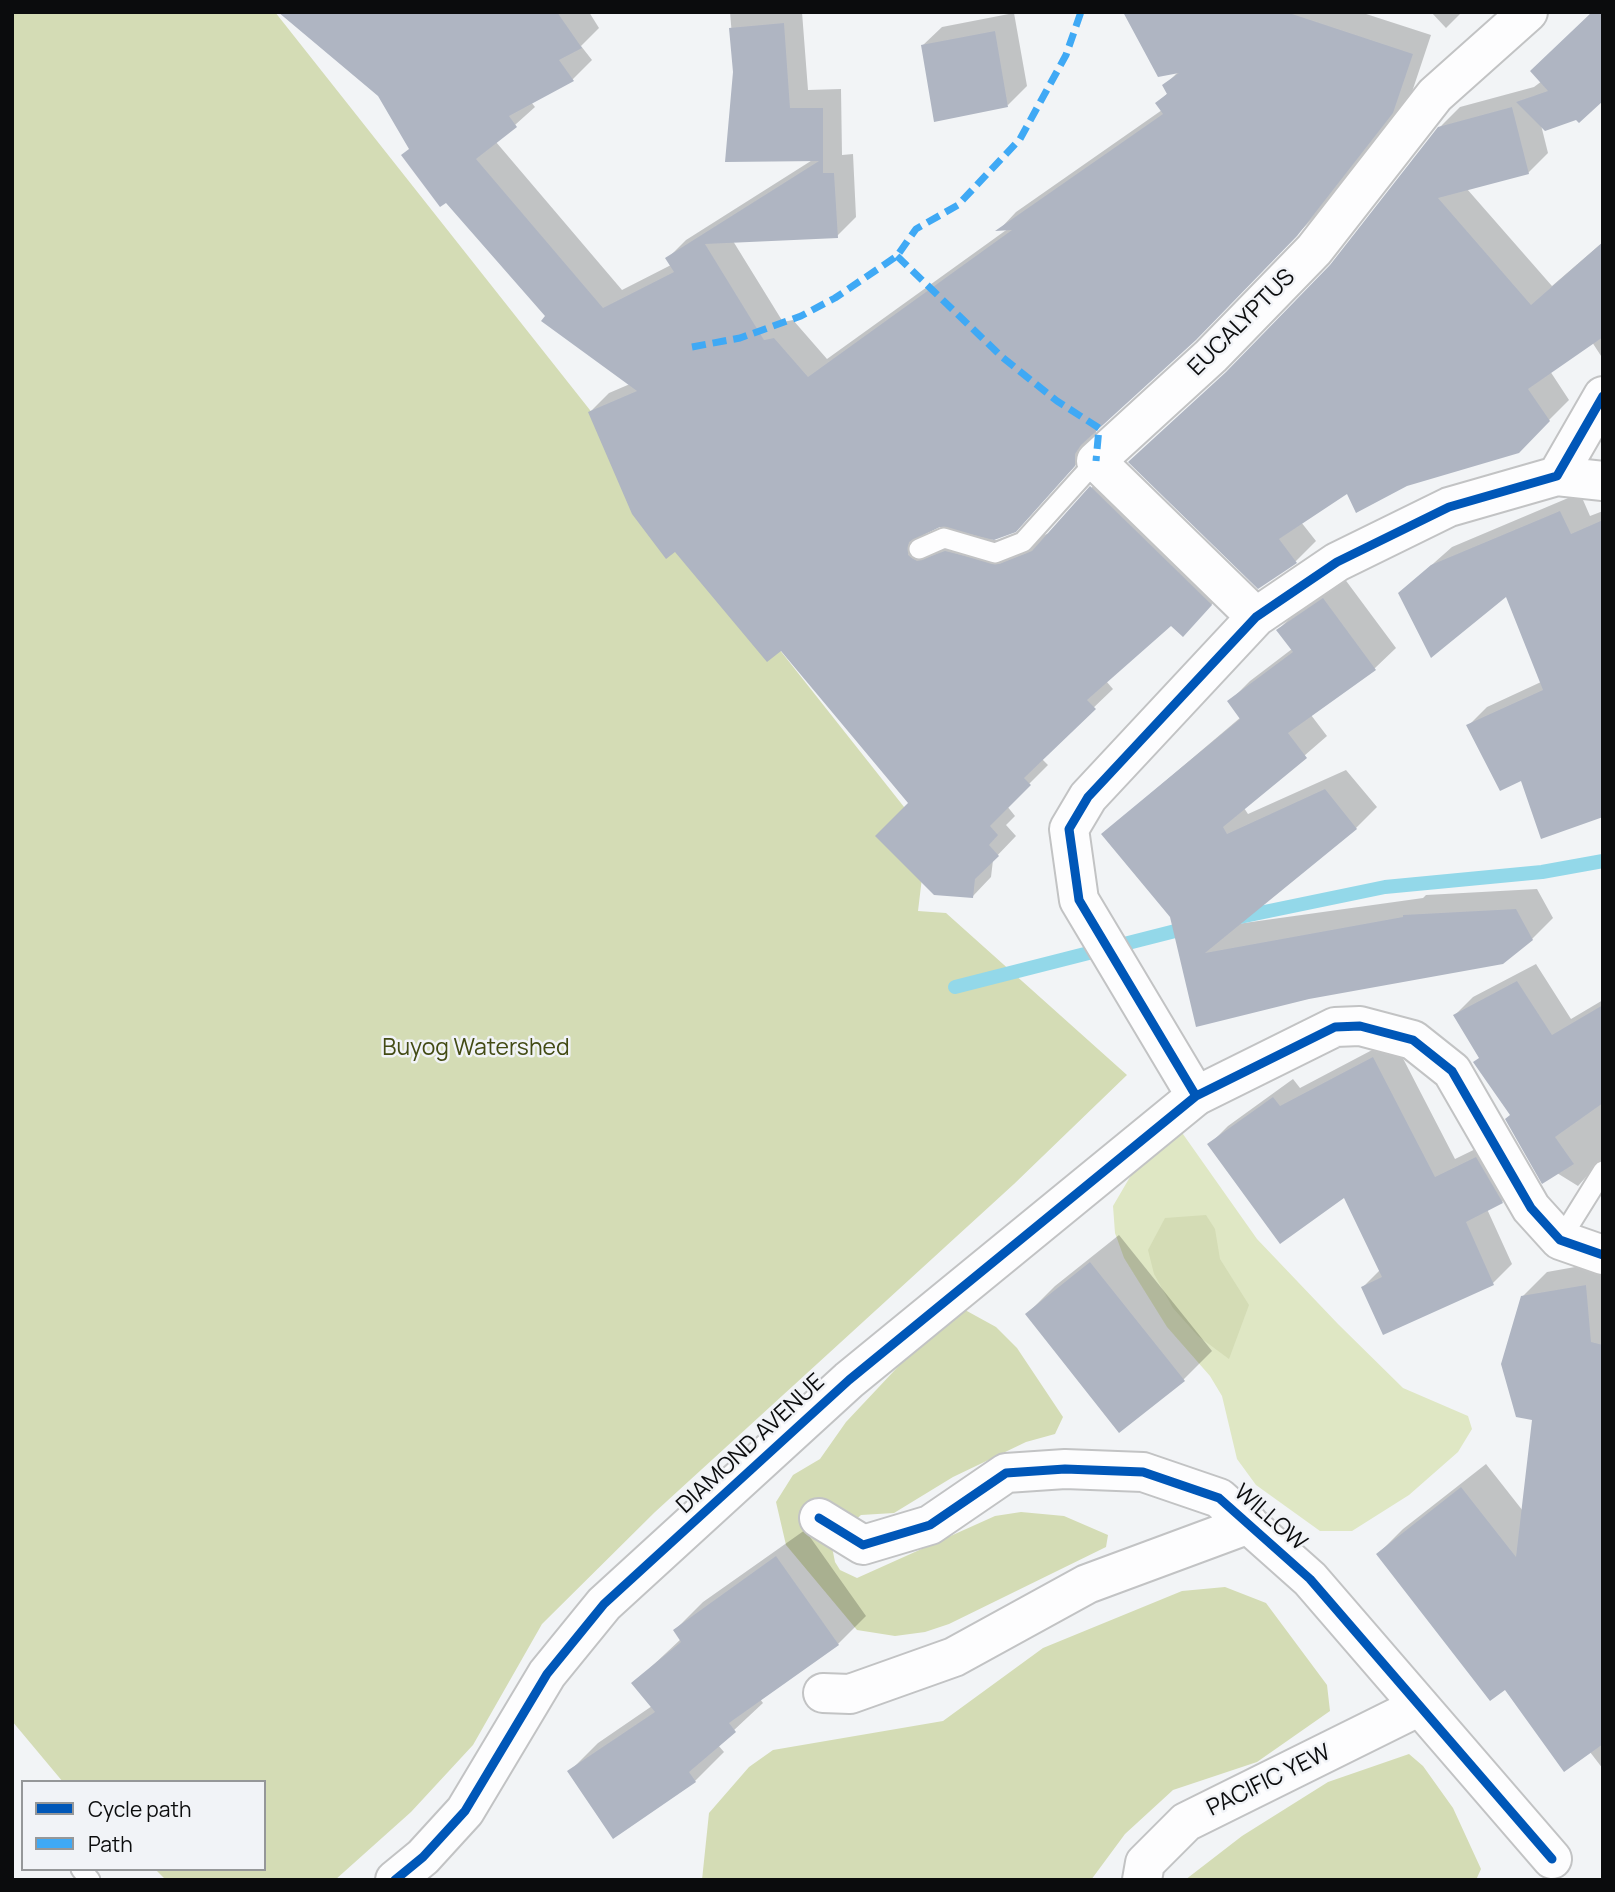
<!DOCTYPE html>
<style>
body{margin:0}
#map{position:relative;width:1615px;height:1892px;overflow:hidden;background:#f2f4f6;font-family:Manrope,sans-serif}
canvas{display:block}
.frame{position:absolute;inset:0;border:14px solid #0b0c0d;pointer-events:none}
.legend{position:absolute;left:21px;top:1780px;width:245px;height:91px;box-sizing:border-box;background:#f1f3f7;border:2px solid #959799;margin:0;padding:9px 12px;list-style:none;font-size:21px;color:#0b0c0d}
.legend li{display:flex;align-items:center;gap:14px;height:35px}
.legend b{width:35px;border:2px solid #959799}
</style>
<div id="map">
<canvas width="1615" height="1892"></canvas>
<div class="frame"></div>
<ul class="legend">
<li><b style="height:9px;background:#0057b8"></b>Cycle path</li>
<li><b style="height:9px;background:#3fa9f5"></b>Path</li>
</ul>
</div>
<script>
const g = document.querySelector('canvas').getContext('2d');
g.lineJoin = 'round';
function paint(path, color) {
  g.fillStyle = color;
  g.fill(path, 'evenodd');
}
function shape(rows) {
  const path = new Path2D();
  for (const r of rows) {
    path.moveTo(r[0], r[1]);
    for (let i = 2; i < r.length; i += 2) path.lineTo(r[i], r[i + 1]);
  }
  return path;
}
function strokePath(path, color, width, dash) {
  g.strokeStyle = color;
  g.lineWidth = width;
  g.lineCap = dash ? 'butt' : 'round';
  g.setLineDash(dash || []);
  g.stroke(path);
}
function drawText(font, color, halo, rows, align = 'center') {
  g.font = font + ' Manrope,sans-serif';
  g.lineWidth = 5;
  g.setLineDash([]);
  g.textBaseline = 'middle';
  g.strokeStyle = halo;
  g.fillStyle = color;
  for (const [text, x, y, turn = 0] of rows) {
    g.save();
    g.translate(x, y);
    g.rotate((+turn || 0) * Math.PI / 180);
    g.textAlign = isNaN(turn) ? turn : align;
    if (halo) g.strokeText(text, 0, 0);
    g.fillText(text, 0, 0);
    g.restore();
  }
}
paint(shape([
 [1178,1127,1257,1239,1338,1324,1403,1388,1468,1416,1472,1429,1458,1452,1409,1495,1352,1531,1320,1531,1256,1485,1237,1459,1222,1396,1210,1376,1167,1327,1124,1258,1115,1233,1113,1206,1137,1165]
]), '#dfe7c4');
paint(shape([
 [12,12,275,12,927,836,918,911,946,913,1127,1075,1014,1184,655,1512,542,1624,473,1745,411,1812,335,1880,166,1880,155,1869,264,1869,264,1782,63,1782,12,1721],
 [1206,1215,1215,1229,1220,1259,1249,1305,1229,1359,1198,1336,1173,1308,1154,1274,1148,1250,1165,1218],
 [956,1305,996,1327,1017,1348,1063,1417,1055,1434,1026,1442,953,1477,894,1513,861,1515,831,1542,835,1562,840,1570,857,1578,995,1516,1021,1512,1064,1516,1108,1535,1106,1547,949,1624,925,1632,895,1636,857,1630,786,1545,776,1502,793,1475,820,1459,846,1422],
 [1225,1587,1266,1603,1327,1685,1330,1711,1257,1762,1173,1790,1125,1834,1091,1880,702,1880,709,1813,749,1767,773,1750,943,1721,1043,1648,1182,1591],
 [1409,1754,1423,1766,1453,1808,1481,1869,1476,1880,1185,1880,1242,1836,1328,1782]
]), '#d4dcb5');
paint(shape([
 [281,12,589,12,599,28,581,46,592,60,573,79,531,102,535,107,496,142,622,290,671,265,667,259,686,240,814,159,735,72,730,12,802,12,808,90,841,89,842,155,853,154,856,217,837,236,733,241,783,322,793,320,827,359,1009,228,1000,229,1016,212,1162,110,1157,103,1168,93,1164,86,1178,72,1125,12,1360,12,1431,35,1412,92,1316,215,1195,339,1097,428,1093,446,1015,530,991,539,1020,546,1049,533,1110,468,1230,585,1202,615,1171,623,1106,681,1113,689,1041,758,1048,765,1007,806,1015,816,1006,825,1016,836,993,860,991,877,973,896,910,803,590,412,609,393,630,384,547,316,411,148,380,95],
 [940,525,968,532,937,543,926,535,926,531],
 [1431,12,1462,12,1446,28],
 [1014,13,1027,86,1008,105,922,46,942,27],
 [1542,81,1577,118,1541,125,1548,153,1528,173,1467,189,1552,286,1603,242,1603,359,1592,342,1550,371,1569,400,1518,451,1347,491,1301,522,1316,541,1296,561,1259,587,1243,357,1331,266,1439,128,1460,107,1534,87],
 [1580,493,1590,516,1603,511,1603,815,1522,779,1468,726,1487,707,1541,682,1506,594,1400,593,1452,547],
 [1344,578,1396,648,1375,668,1311,715,1327,736,1244,808,1248,814,1346,770,1377,807,1356,828,1237,924,1423,898,1426,895,1537,889,1553,918,1532,939,1197,1025,1172,916,1103,834,1241,717,1230,701,1250,681,1292,649,1278,630,1299,609],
 [1536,964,1571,1019,1603,1000,1603,1158,1578,1186,1557,1173,1512,1115,1455,1015,1473,997],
 [1393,1039,1455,1159,1496,1139,1521,1183,1502,1202,1487,1209,1512,1264,1493,1283,1363,1287,1380,1270,1345,1196,1209,1145,1228,1126,1293,1079,1300,1088],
 [1119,1235,1212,1351,1183,1380,1027,1314,1055,1286],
 [1603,1262,1603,1769,1590,1752,1505,1688,1378,1554,1403,1529,1486,1464,1523,1511,1534,1419,1522,1297,1547,1272],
 [805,1530,866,1616,838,1644,760,1699,763,1703,718,1745,724,1752,695,1781,614,1836,570,1771,598,1743,652,1706,634,1683,681,1639,675,1630,703,1602]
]), '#0003');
strokePath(shape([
 [1235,918,1385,887,1542,872,1603,861],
 [955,987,1191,927]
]), '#93d8e9', 14);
paint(shape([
 [278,12,557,12,582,48,559,60,574,81,509,116,517,127,476,159,603,308,674,272,665,258,819,161,725,162,733,72,729,28,784,23,790,108,823,108,823,173,834,173,838,238,705,244,764,340,774,338,808,377,1012,230,995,231,1163,114,1155,103,1167,94,1162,85,1179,73,1158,77,1123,12,1286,12,1413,54,1393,113,1297,236,1196,340,1081,445,1075,454,1075,466,1016,532,994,540,940,527,909,542,908,555,917,561,945,551,999,564,1032,551,1090,486,1212,605,1183,637,1171,626,1087,700,1096,709,1024,778,1031,785,990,826,998,835,989,845,999,856,975,879,973,898,934,895,875,836,908,803,781,651,767,662,675,552,666,559,632,514,588,412,637,391,541,321,545,316,446,203,440,207,401,155,409,149,378,96],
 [1592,12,1603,12,1603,101,1579,123,1576,120,1545,131,1516,102,1548,91,1530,71],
 [995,31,1008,107,934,122,921,45],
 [1512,107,1529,174,1438,198,1531,305,1603,242,1603,337,1528,389,1550,421,1519,453,1407,486,1356,513,1347,494,1279,539,1297,563,1258,589,1128,462,1226,372,1330,265,1438,127],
 [1560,511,1571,534,1603,520,1603,817,1541,839,1521,781,1500,791,1466,725,1543,690,1506,597,1431,658,1398,593,1431,565],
 [1323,598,1376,670,1288,733,1307,758,1223,827,1227,834,1325,789,1357,829,1205,953,1403,917,1403,915,1516,909,1533,940,1503,964,1309,999,1196,1027,1170,917,1101,834,1240,719,1227,701,1293,652,1276,630],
 [1517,981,1552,1035,1603,1005,1603,1103,1555,1137,1574,1164,1542,1184,1505,1119,1510,1115,1473,1062,1479,1058,1453,1015],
 [1373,1057,1435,1177,1476,1157,1503,1203,1466,1222,1494,1285,1383,1335,1361,1287,1382,1277,1344,1198,1280,1244,1207,1144,1273,1097,1280,1106],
 [1090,1262,1185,1381,1119,1433,1025,1314],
 [1586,1285,1591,1342,1603,1345,1603,1744,1564,1772,1505,1690,1490,1701,1376,1554,1461,1487,1516,1557,1532,1420,1516,1417,1501,1364,1521,1296],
 [776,1556,839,1645,729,1723,736,1732,689,1772,696,1782,613,1839,567,1771,655,1712,631,1683,681,1642,673,1630]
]), '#afb5c2');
const service = shape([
 [919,549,944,538,995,553,1023,542,1096,461],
 [1560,1240,1603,1171],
 [81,1869,90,1880]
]);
const minor = shape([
 [1557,476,1603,481],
 [1256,617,1096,461,1211,356,1314,250,1435,95,1528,12],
 [1196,1096,1079,900,1069,829,1088,797,1256,617,1337,562,1449,507,1557,476,1603,396],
 [819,1518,863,1545,930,1525,1006,1473,1065,1469,1143,1472,1219,1498,1310,1579,1552,1859],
 [823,1693,850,1694,954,1657,1087,1584,1249,1524],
 [1142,1880,1145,1863,1186,1822,1420,1706]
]);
const tertiary = shape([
 [395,1880,423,1857,465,1811,547,1674,604,1604,849,1380,1196,1096,1335,1027,1360,1026,1413,1040,1452,1071,1531,1208,1560,1240,1603,1255]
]);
strokePath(service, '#c2c3c4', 23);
strokePath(minor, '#c2c3c4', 42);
strokePath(tertiary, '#c2c3c4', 42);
strokePath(service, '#fdfdfe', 19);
strokePath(minor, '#fdfdfe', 38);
strokePath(tertiary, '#fdfdfe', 38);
strokePath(shape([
 [897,256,1002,357,1057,401,1099,428,1096,461],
 [692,347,740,338,801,316,835,298,897,256,916,229,958,205,1020,139,1066,55,1081,12]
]), '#3fa9f5', 7, [14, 7]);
strokePath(shape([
 [1196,1096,1079,900,1069,829,1088,797,1256,617,1337,562,1449,507,1557,476,1603,396],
 [819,1518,863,1545,930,1525,1006,1473,1065,1469,1143,1472,1219,1498,1310,1579,1552,1859],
 [395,1880,423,1857,465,1811,547,1674,604,1604,849,1380,1196,1096,1335,1027,1360,1026,1413,1040,1452,1071,1531,1208,1560,1240,1603,1255]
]), '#0057b8', 9);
drawText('23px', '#0b0c0d', '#f1f3f7', [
 ["EUCALYPTUS",1242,323,-45],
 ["DIAMOND AVENUE",751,1444,-43],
 ["WILLOW",1270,1518,41],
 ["PACIFIC YEW",1269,1781,-26]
]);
drawText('23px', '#434b14', '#f1f3f7', [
 ["Buyog Watershed",476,1049]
]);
</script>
